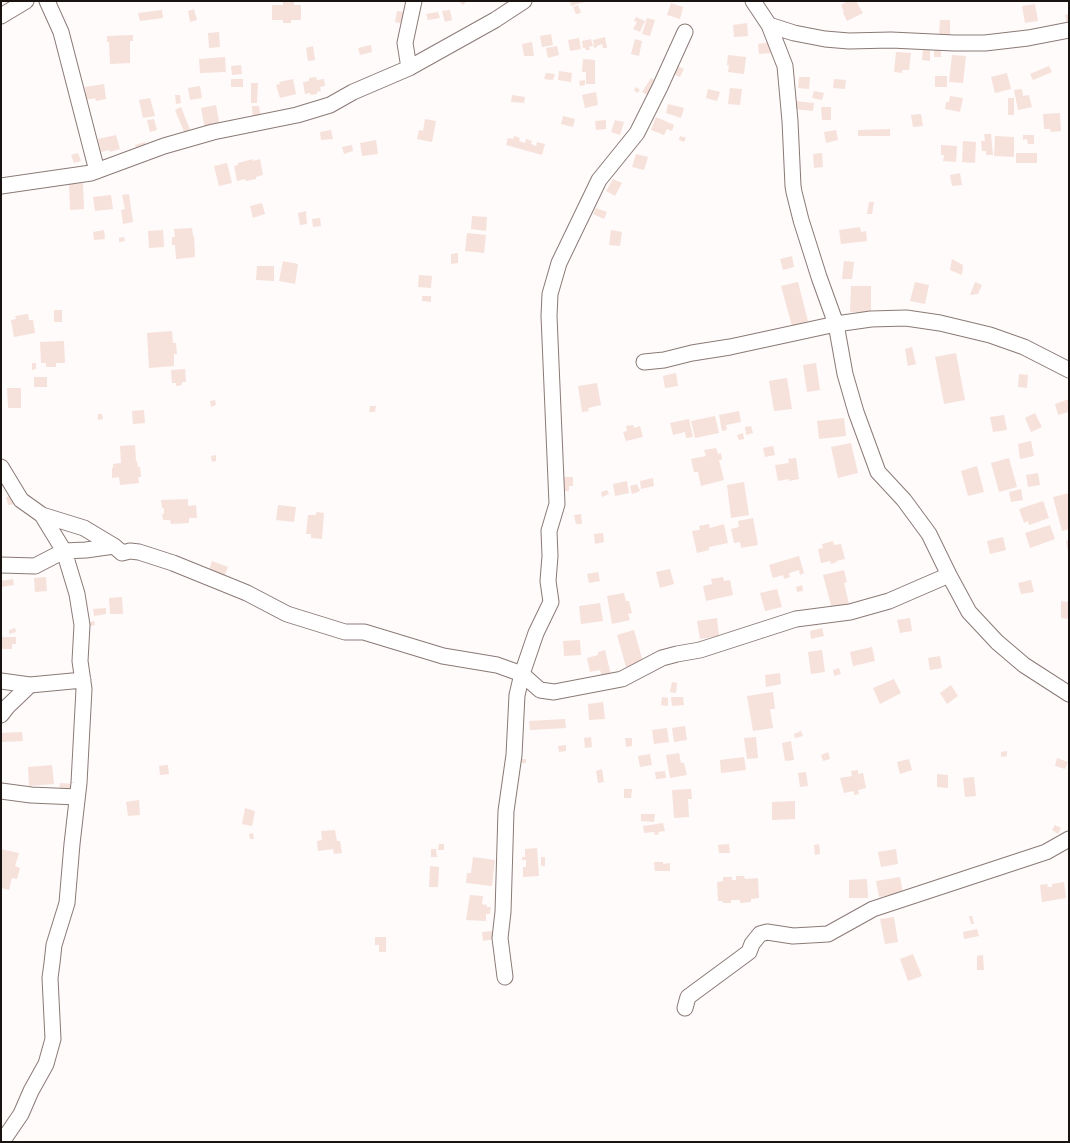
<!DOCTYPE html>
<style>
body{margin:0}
#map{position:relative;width:1070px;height:1143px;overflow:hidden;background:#fefbfa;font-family:"Zilla Slab",serif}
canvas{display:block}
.frame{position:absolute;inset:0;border:2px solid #191312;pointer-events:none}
</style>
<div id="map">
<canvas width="1070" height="1143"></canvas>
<div class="frame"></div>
</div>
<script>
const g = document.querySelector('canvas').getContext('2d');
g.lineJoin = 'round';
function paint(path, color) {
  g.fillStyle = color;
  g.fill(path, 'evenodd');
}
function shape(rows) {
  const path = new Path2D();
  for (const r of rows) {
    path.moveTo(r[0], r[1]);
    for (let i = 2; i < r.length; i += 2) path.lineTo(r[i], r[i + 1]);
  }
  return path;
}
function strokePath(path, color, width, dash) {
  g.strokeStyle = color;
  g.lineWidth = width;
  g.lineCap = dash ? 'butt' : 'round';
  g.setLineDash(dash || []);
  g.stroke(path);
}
paint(shape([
 [294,1,294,5,301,5,301,20,291,20,291,23,283,23,283,20,272,20,272,5,283,5,283,2],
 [459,1,467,1,463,5],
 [570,1,588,1,571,6],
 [848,1,856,1,863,13,847,21,843,13,844,12,841,5],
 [671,3,683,7,680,19,667,15],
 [1035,4,1038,21,1025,23,1022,6],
 [578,5,581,13,576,14,573,7],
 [194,9,197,20,190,22,188,11],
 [162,10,163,18,140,21,138,13],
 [450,10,452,20,445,22,442,11],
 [397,11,406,12,404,24,395,22],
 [438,12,440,18,428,20,426,14],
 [1069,14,1069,23,1067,23,1065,15],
 [636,17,645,21,640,32,633,29,637,22,634,21],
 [647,18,655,20,650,36,642,34],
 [940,20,950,20,950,36,939,35],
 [747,23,748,36,734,37,733,25],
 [219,32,220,47,209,48,208,33],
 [551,34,553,45,542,47,540,36],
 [133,35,133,41,130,41,130,63,110,64,109,42,107,42,107,36],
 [605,37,607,48,603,48,602,44,597,46,597,47,594,48,593,40],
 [579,38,581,49,570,51,568,40],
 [591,39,593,46,589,47,590,50,586,50,585,48,583,48,582,41],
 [635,39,642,41,639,56,631,54],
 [532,42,534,56,524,56,522,44],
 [771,42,773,53,759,54,758,44],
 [371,45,372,52,360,55,358,48],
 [313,46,315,60,308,61,306,48],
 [557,46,559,55,548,58,546,48],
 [934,47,941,47,941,57,934,57],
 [923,49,930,49,930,61,922,60],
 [896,52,911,53,909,70,902,70,902,73,894,72],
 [728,55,746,57,744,74,728,72,729,65,727,65],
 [952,55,966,56,963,83,949,82],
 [225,57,226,72,200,73,199,59],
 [583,59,595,60,595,84,586,84,586,72,582,72],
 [241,65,242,74,232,75,231,66],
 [677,66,684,69,680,77,674,74],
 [1049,66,1052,72,1033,80,1030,74],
 [559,71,572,73,571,82,558,80],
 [546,73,555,74,553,80,544,79],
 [1007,73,1011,89,995,93,991,77],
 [935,76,947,76,947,87,935,87],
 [316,77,317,80,324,79,325,86,320,87,321,91,317,92,317,94,311,95,310,93,305,94,303,82,309,81,309,78],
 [799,77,810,77,809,89,798,88],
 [651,78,658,82,649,96,642,92],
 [231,79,243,79,243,87,231,87],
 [293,79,296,94,280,98,276,85,280,84,279,82],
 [834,79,846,80,845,89,833,88],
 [585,80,585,85,580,86,579,81],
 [251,83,258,83,257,103,251,103],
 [104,84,106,99,96,101,95,98,86,100,85,87],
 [200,86,202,98,190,100,188,88],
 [636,87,640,90,637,93,634,90],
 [730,88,742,89,740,105,728,104],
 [708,89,720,92,717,101,706,98],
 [1022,89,1023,96,1029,95,1032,107,1018,110,1014,90],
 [814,91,824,93,822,100,812,98],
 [596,92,598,105,585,108,582,95],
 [175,95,180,95,181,103,176,104],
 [512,95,525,97,524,103,511,102],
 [950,96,963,98,960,112,945,109,946,102,949,102],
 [150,98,155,116,143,118,139,100],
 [1008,98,1014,98,1014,115,1008,115],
 [795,101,814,103,813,111,794,109],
 [668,104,684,108,681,118,666,113],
 [216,105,220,127,205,130,201,108],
 [252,106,259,106,261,119,253,120],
 [181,107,191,132,185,134,175,110],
 [821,107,831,107,831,120,822,120],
 [1060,113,1061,131,1051,132,1050,129,1044,129,1043,114],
 [921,114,923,126,913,127,911,115],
 [563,116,575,119,573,127,561,124],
 [656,117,674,125,672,131,667,129,664,135,651,130],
 [154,119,157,130,150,132,147,120],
 [425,119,436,121,432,142,417,139,419,130,423,131],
 [606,120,606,129,596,130,595,121],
 [615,120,624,122,620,135,611,132],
 [890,129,890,136,858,136,858,130],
 [331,130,333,139,321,140,320,132],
 [836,130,838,140,826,143,824,132],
 [984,134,991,134,993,155,986,155,986,151,982,151,981,141,985,141],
 [116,135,120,149,110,152,109,150,101,152,98,139],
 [1023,135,1034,135,1034,144,1028,144,1027,139,1023,140],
 [514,136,520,138,519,141,525,143,526,139,532,141,531,144,536,146,537,142,545,144,542,155,506,145,508,138,513,139],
 [680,136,686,138,684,142,679,140],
 [995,136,1014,137,1014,157,994,156],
 [376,140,378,154,362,156,360,143],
 [963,141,976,142,975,163,962,162],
 [145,142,147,148,137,151,135,145],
 [352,145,353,151,344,154,342,147],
 [941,145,957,146,956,162,943,161,944,155,941,155],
 [78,153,81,161,74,163,71,155],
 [822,153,823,167,814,168,813,154],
 [1016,153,1037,153,1037,163,1016,163],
 [636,154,648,157,644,170,632,167],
 [253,159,253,161,260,159,263,175,256,177,256,179,246,181,245,179,237,181,234,166,238,165,238,163],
 [227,163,232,183,219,186,214,166],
 [960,173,962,185,952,186,950,175],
 [613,179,622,183,615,196,606,191],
 [83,183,84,209,70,210,69,184],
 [129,194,133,222,123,224,121,210,125,209,122,195],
 [111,195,113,209,95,211,93,197],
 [869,202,874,202,872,214,867,214],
 [262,203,265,214,253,218,250,206],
 [596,208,607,212,604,219,593,214],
 [306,211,307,224,300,225,298,213],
 [472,216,487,217,486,231,471,229],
 [320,218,321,226,313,227,312,219],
 [860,227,861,232,866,231,867,241,841,244,839,230],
 [192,228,193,236,194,236,195,257,176,259,175,245,172,245,172,237,175,237,174,229],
 [104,230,105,239,94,240,93,232],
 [163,230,164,247,149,248,148,231],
 [611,230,622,232,620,246,609,245],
 [467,233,486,235,484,253,465,251],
 [124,237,125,241,119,242,119,238],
 [458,253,458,263,451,264,451,254],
 [792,256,794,267,783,270,780,259],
 [952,259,963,265,962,275,950,270],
 [283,261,298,264,295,284,279,281],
 [844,261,854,262,852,279,842,279],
 [257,266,274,266,274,281,256,280],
 [419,275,432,276,431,288,418,287],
 [798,282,808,321,792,326,781,286],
 [915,282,929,285,925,304,910,301],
 [975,282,982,285,978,294,970,295],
 [851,286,871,286,871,313,850,312],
 [422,296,431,296,431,302,422,301],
 [54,310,62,310,62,322,54,322],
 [28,314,29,320,33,320,35,333,14,337,11,320,16,319,15,316],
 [172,331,173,343,176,343,177,354,174,354,174,366,149,368,147,333],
 [64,341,65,363,56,363,56,367,46,367,46,363,41,363,40,342],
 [912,347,916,364,908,366,905,349],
 [956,353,965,400,944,404,935,357],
 [32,363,36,363,36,369,32,370],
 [816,363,820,390,807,392,803,365],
 [185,369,186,382,182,382,182,385,176,386,176,383,172,383,171,370],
 [676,373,678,386,665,388,663,376],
 [1019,374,1028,375,1027,388,1018,387],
 [34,377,47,377,47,387,34,387],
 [787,378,792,409,774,411,769,381],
 [597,383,601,405,588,408,589,411,582,412,578,386],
 [7,388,21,388,21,408,8,408],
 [1069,399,1069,412,1058,415,1055,404],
 [215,400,216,405,211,407,210,401],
 [370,406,376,406,375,412,369,412],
 [144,410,145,423,133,424,132,411],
 [739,411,741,422,726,425,727,430,722,431,719,415],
 [1035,413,1042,427,1031,432,1025,418],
 [98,414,102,414,103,419,98,420],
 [1004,415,1007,430,993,432,990,417],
 [715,416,719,433,695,438,691,421],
 [844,418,846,436,819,439,817,421],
 [689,419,693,437,686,438,685,432,673,435,670,423],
 [633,425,634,428,640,426,643,437,626,441,623,432,627,431,626,426],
 [751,426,753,433,746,435,745,427],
 [743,433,744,439,739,440,737,435],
 [1031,441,1034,456,1020,459,1018,444],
 [851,443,858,473,838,478,831,447],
 [135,445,136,461,137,461,138,467,140,467,141,477,138,477,139,483,120,485,119,477,112,478,112,468,113,468,113,464,121,463,120,446],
 [773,446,775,455,765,457,763,448],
 [716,448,718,454,721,453,722,460,719,460,724,480,701,486,698,472,694,472,691,459,706,456,704,450],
 [216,455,216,461,212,462,211,456],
 [796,458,799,479,789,481,789,479,778,481,775,465,789,463,788,459],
 [1009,458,1017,487,999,492,991,463],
 [977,466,984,492,968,496,961,471],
 [1038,473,1040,485,1028,487,1026,475],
 [562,477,573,477,573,486,569,486,569,491,562,491],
 [653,478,654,486,641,489,640,481],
 [627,481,629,493,615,496,613,484],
 [744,482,749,515,731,518,727,485],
 [637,484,640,491,632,494,630,486],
 [1021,489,1023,500,1011,502,1009,492],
 [607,490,609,494,602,497,601,492],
 [1069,493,1069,529,1062,531,1053,497],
 [15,495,16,504,8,505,6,497],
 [188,499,188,506,196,505,197,518,189,518,189,523,171,524,170,520,163,520,162,514,164,514,164,508,162,508,161,500],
 [1043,501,1049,518,1029,525,1028,521,1024,523,1019,509],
 [278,505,296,507,294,522,276,520],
 [316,512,324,513,322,539,311,538,311,534,306,534,308,515,316,515],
 [581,514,582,524,576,524,574,515],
 [753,518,758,545,741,548,740,542,734,543,731,529,739,527,738,521],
 [709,524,710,528,724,524,728,543,709,547,709,550,697,553,692,531,700,530,699,526],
 [1050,525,1055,539,1030,548,1025,533],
 [603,533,604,542,595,544,594,534],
 [1003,537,1006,550,990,554,987,541],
 [1069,540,1069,552,1068,552,1066,541],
 [833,541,834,545,841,544,845,559,836,561,837,562,831,564,830,561,821,563,818,549,823,548,822,544],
 [799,556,804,573,800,575,799,570,789,573,790,577,784,579,783,575,773,578,769,565],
 [212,561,228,567,225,575,209,570],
 [670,569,674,584,660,588,656,572],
 [844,570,847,582,844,583,849,604,832,609,823,575],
 [598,572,600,581,589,583,587,574],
 [46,577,47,591,35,592,34,578],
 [723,577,724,581,730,580,733,595,706,601,703,586,712,584,711,579],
 [13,579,14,585,1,587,1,581],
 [1031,580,1034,592,1021,594,1018,583],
 [802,585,803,591,797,592,796,587],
 [777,589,782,607,765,611,760,593],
 [624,593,626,601,629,601,632,613,628,614,630,620,612,624,607,596],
 [122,597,123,614,110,614,109,598],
 [1061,601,1069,602,1069,619,1061,618],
 [600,603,603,621,581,624,579,606],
 [106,608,106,614,94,616,93,609],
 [717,618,719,636,700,639,697,621],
 [910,618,912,631,900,633,897,620],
 [94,621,95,625,90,626,90,622],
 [15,628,16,632,9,634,9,630],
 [822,628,824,636,811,639,810,631],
 [634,630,643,662,626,667,617,635],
 [1,637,16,637,16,644,12,644,12,649,1,649],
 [580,640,581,655,564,656,563,641],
 [872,647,875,661,853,666,850,652],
 [605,650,611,675,602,677,600,670,590,672,587,658,598,655,598,652],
 [822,650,825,672,811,674,808,652],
 [940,656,942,668,930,670,928,658],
 [839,668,841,674,834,676,833,670],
 [780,673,781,684,766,687,765,675],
 [894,679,901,693,880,704,873,688],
 [672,682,677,683,676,693,670,692],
 [951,685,958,696,947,704,940,693],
 [773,692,775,709,770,709,773,728,753,731,747,696],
 [662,697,668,698,668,706,661,705],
 [671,697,683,697,684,705,672,706],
 [603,702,605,719,589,720,588,704],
 [565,719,566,728,530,730,529,721],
 [685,726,687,740,674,742,672,728],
 [667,728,669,742,654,744,652,730],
 [801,731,803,736,795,738,794,734],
 [22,732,23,741,1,742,1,733],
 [591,737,592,747,585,748,584,738],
 [756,737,758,758,747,759,744,738],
 [625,738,632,738,632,746,626,747],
 [791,741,794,760,785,761,782,743],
 [566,745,566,751,559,752,558,746],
 [1007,751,1007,756,1001,757,1001,752],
 [828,752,830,759,823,761,821,755],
 [679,753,681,763,684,763,687,775,670,778,666,755],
 [650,754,652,765,640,767,638,756],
 [744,757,746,770,721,773,720,760],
 [1057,758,1068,762,1065,769,1055,766],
 [521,759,526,759,526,763,520,763],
 [909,759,912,770,900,774,897,762],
 [52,765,54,784,29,786,28,767],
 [168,765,169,774,160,775,159,766],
 [602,769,604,782,598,783,596,771],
 [858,770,858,774,863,773,866,788,858,790,859,794,854,795,854,791,844,793,840,778,852,776,851,771],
 [665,771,666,778,656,779,655,772],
 [806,772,808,786,800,787,798,773],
 [937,774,948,775,948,788,937,787],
 [974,777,976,796,965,797,963,778],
 [60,783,76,784,76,792,59,791],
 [624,789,632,789,631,798,624,798],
 [691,789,692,799,688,799,689,817,674,818,672,790],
 [139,800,140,815,128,816,126,802],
 [795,801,795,819,772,820,772,802],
 [245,808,255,811,252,826,242,824],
 [641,814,655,814,654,822,641,821],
 [663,823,665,831,658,832,659,834,655,835,654,832,644,833,643,826],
 [1055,825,1061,828,1058,834,1052,830],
 [335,830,337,841,340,841,342,853,334,854,333,849,318,851,317,841,322,840,321,831],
 [253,833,254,839,250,839,249,834],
 [439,844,444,844,444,850,438,850],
 [729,844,730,853,719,853,718,845],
 [819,844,820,854,815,855,814,845],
 [537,848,539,876,523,877,523,867,526,867,526,860,522,860,522,857,525,857,525,849],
 [1,849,19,853,15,866,20,868,17,879,12,878,9,890,1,888],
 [431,849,436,849,437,857,431,857],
 [896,849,898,864,881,867,878,852],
 [473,857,495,860,492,886,466,883,467,873,471,873],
 [541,857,545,857,545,866,541,866],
 [654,862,663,862,663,864,670,863,670,871,655,871],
 [430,866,439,867,438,887,429,887],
 [736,876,744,876,745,879,758,878,759,898,751,899,751,902,740,903,740,900,731,900,731,903,723,903,722,901,718,901,717,882,723,881,723,877,732,877,732,880,736,880],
 [900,877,903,893,879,897,876,881],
 [867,879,868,898,849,898,849,880],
 [1064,882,1066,898,1042,902,1040,885,1047,884,1048,887,1052,887,1052,884],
 [470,895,483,896,482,904,487,905,487,907,491,907,490,914,486,914,486,921,466,920],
 [969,916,972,916,974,924,971,924],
 [894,917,898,942,885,944,880,919],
 [977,929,979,936,964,939,963,932],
 [493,931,494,939,483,941,482,932],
 [375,937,386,937,386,952,379,952,379,945,375,945],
 [913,954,922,976,908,981,900,959],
 [983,955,984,970,977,970,977,956]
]), '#f7e1db');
const minor = shape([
 [47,1,61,32,97,171],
 [753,1,769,25,785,66,790,121,793,186,794,192,801,220,819,277,836,324,845,374,856,412,878,472,904,500,929,534,949,575,969,612,997,642,1024,665,1069,694],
 [1,16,26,1],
 [769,25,794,33,825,39,849,41,891,40,954,43,985,43,1028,38,1069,30],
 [409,68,405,43,414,1],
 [1,186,91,173,164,146,213,132,297,115,330,105,353,92,409,68,495,20,524,1],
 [644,362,664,360,692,353,730,347,836,324,871,319,906,318,940,323,990,335,1024,347,1069,370],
 [1,467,21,500,42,515,64,551,77,594,82,625,80,661,84,689,79,783,72,844,67,903,54,945,52,963,50,978,53,1039,46,1064,31,1091,21,1114,2,1142],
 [42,515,84,528,114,546],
 [1,565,35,566,64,551,86,550,114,546,122,553,130,551,139,552,173,563,247,593,287,614,345,632,364,632,443,656,497,665,522,674,540,690,554,692,622,679,662,658,677,654,700,650,796,619,850,612,889,601,949,575],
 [1,681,30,685],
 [1,715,8,706,30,685,83,680],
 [1,791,31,795,77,797],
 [505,977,500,938,503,912,506,811,514,755,517,695,522,674,536,633,551,602,548,581,550,556,549,531,557,504,549,316,550,294,559,263,599,180,637,133,660,87,685,32],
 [685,1008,688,997,749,952,752,944,760,934,767,932,793,936,828,934,873,909,1046,852,1069,839]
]);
strokePath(minor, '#8a7a76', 17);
strokePath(minor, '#fff', 15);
</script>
